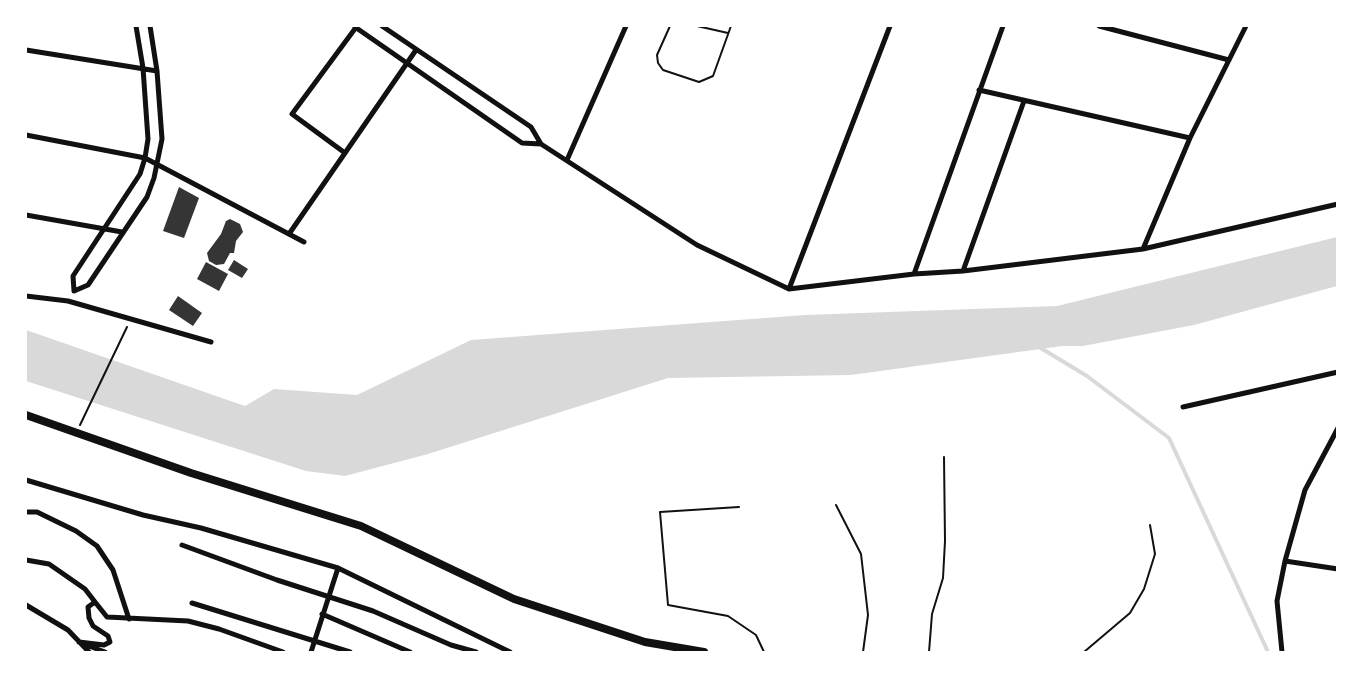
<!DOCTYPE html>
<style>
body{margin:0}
#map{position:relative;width:1363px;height:678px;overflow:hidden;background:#fff;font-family:Signika,sans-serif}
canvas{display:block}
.frame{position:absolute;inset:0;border:27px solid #fff;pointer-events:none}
</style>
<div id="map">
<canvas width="1363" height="678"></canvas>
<div class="frame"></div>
</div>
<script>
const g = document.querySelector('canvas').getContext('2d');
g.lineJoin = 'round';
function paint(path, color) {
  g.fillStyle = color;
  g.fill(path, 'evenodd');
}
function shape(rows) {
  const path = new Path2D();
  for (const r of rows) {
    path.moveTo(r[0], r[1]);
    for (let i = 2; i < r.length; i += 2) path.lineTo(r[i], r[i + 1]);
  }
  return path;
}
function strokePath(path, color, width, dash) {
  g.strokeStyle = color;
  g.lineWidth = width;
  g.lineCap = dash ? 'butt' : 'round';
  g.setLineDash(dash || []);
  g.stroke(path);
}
paint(shape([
 [1337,237,1337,286,1194,325,1083,346,1062,346,851,375,668,378,428,454,345,476,306,471,26,381,26,330,245,406,274,389,357,395,471,340,805,315,1057,306]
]), '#d9d9d9');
strokePath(shape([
 [1039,347,1087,376,1169,438,1268,652]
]), '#d9d9d9', 4);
paint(shape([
 [179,187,199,198,184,238,163,231],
 [230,219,240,224,243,232,236,241,234,253,230,253,224,264,216,265,209,261,207,253,221,234,226,221],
 [234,260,248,269,242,278,228,270],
 [206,262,228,274,219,291,197,279],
 [178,296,202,313,193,326,169,310]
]), '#353535');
strokePath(shape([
 [80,425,127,327]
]), '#111', 2);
strokePath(shape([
 [670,26,657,55,658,63,663,70,699,82,713,76,731,26],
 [697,26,728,33],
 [836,505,861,554,868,615,863,652],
 [739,507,660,512,668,605,728,616,756,635,764,652],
 [929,652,932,614,943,578,945,541,944,457],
 [1084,652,1130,613,1144,589,1155,554,1150,525]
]), '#111', 2);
strokePath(shape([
 [357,26,292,114,345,153,416,50],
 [382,26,531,127,541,144,697,245,789,289,914,274,963,271,1143,249,1338,204],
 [1099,26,1229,60],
 [355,27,522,143,541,144],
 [26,50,157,71],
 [979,90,1190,138],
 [26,135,145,158,304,242],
 [567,160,626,26],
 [26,215,122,232],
 [289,234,345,153],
 [1143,249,1190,138,1246,26],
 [963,271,1024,101],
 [914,274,1003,26],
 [789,289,890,26],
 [74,291,88,285,147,197,154,178,162,139,157,71,150,26],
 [74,291,73,276,140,174,145,158,148,139,143,68,136,26],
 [26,296,68,301,211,342],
 [1183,407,1338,372],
 [26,480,143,515,201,528,338,568,510,652],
 [26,512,37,512,76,531,97,546,113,570,129,619],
 [182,545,277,580,373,611,451,645,476,652],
 [26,560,49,564,85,589,95,602],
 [1285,561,1338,569],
 [192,603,350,652],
 [26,605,68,630,89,652],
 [322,614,410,652],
 [79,642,104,645,110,642,108,636,93,626,89,618,88,607,95,602,107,617,188,621,219,629,283,652],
 [89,646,105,652],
 [311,652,338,568],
 [1282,652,1277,601,1285,561,1305,490,1338,428]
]), '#111', 5);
strokePath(shape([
 [26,415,191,473,361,526,514,599,645,642,704,652]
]), '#111', 8);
</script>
